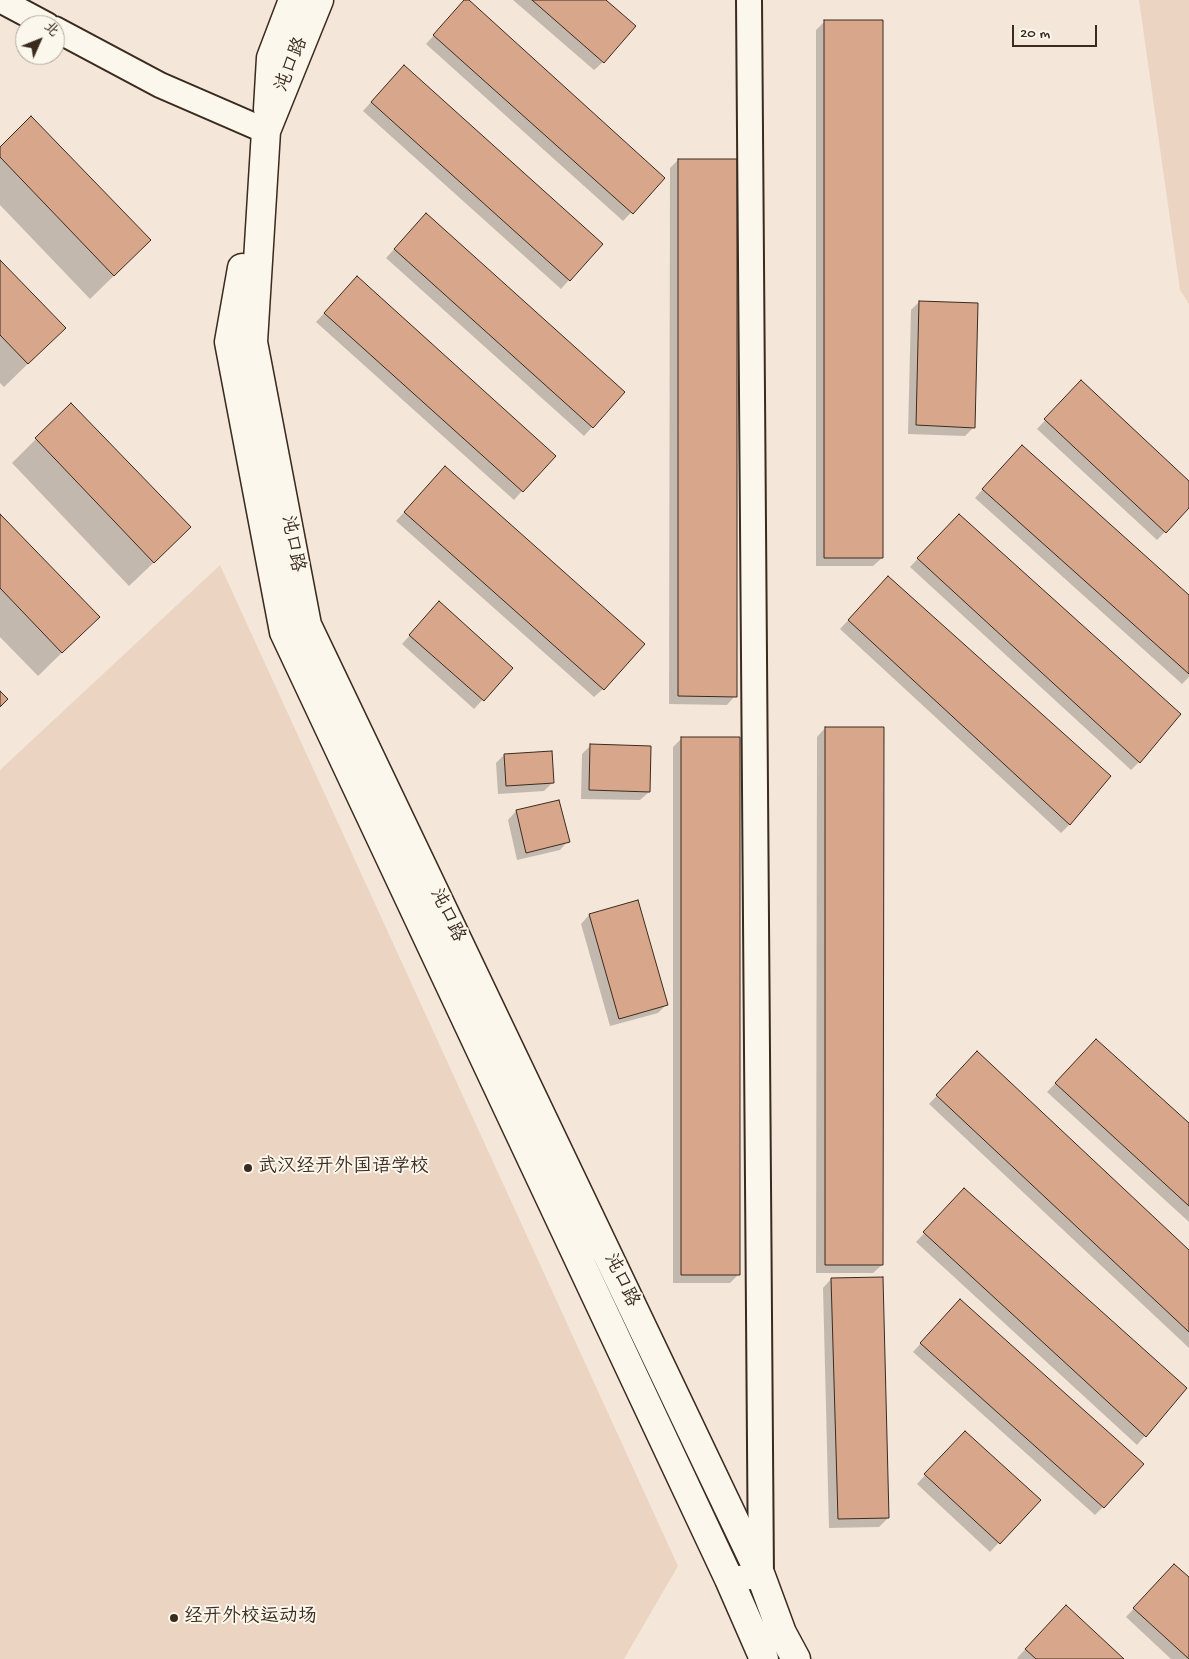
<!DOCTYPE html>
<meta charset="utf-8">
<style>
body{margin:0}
#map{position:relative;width:1189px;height:1659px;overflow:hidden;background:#f4e7d9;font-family:"Gochi Hand","LXGW WenKai TC",sans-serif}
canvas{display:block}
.north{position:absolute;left:15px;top:15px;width:50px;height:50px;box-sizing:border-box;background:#fbf7ec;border:1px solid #aea59a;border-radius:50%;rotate:46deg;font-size:14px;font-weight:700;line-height:20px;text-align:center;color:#3b2a1e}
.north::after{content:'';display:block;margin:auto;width:18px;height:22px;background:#3b2a1e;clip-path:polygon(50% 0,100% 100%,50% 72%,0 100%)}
.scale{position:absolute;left:1012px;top:25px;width:85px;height:22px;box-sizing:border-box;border:2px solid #3b2a1e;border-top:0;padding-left:6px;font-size:15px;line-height:18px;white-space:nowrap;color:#3b2a1e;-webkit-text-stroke:4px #fbf7ec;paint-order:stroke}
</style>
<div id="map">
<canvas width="1189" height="1659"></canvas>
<div class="north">北</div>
<div class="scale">20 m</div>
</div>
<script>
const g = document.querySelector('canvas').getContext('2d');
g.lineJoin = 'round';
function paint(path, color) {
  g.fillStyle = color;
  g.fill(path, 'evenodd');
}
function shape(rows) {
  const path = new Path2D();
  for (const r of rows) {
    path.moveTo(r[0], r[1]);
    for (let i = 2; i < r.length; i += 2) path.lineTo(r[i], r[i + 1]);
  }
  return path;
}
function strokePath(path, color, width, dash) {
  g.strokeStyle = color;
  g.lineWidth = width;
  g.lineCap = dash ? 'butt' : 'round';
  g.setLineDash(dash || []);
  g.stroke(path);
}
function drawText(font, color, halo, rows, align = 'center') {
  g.font = font + ' "Gochi Hand","LXGW WenKai TC",sans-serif';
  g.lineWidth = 4;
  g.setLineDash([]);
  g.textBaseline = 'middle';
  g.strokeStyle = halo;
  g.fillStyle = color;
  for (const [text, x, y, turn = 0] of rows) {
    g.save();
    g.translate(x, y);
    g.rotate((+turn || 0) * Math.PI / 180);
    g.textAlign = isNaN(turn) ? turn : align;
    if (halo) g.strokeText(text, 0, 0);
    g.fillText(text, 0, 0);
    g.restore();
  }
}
paint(shape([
 [1139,0,1189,0,1189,304,1180,290],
 [220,565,678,1566,624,1659,0,1659,0,770]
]), '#ecd4c2');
paint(shape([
 [466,0,664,178,623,221,426,44],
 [513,0,604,0,603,62,594,70],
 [825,21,882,558,873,566,816,566,816,30],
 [395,75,569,280,561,289,363,111],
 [0,148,126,264,90,299,0,205],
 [678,160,735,696,727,705,669,704,670,168],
 [418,223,624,392,584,436,386,258],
 [0,262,40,352,4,387,0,383],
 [348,287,522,491,514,500,316,322],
 [919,302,974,427,965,436,908,434,911,310],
 [1073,390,1189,483,1189,507,1157,540,1037,429],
 [71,404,166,551,129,586,12,463],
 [1013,455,1189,596,1189,677,1182,684,975,498],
 [437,476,603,689,594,697,396,521],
 [0,516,74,641,38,676,0,637],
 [950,524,1139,762,1131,770,910,567],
 [880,586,1070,824,1061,833,840,629],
 [431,612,512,668,474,709,402,644],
 [825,728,882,1265,873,1273,816,1273,817,737],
 [682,738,738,1275,730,1283,673,1283,673,747],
 [591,745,649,792,640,800,581,799,582,754],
 [504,755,553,782,544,791,498,794,496,763],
 [559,801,568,841,560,850,517,860,508,820,516,811],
 [589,915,667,1004,658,1013,610,1026,581,924],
 [1088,1049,1189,1124,1189,1222,1047,1092],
 [968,1062,1189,1252,1189,1348,929,1104],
 [956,1199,1185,1388,1137,1445,916,1242],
 [831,1279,888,1518,879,1527,829,1528,823,1288],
 [951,1309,1103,1507,1095,1515,913,1352],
 [956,1441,1039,1500,990,1552,917,1484],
 [1166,1574,1189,1579,1189,1659,1171,1659,1126,1617],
 [1057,1615,1123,1659,1018,1659,1017,1658]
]), '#0003');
const building = shape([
 [464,0,469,0,665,178,633,214,433,35,464,0],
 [532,0,606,0,636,26,604,63,532,0],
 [824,20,883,20,883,558,824,558,824,20],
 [404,65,603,244,570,281,371,102,404,65],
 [31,116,151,240,114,276,0,157,0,147,31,116],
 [678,159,737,159,737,697,678,696,678,159],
 [426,213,625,392,593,428,394,249,426,213],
 [0,260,66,328,28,364,0,335,0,260],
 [357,276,556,456,523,492,324,313,357,276],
 [919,301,978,303,975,428,916,425,919,301],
 [1081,380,1189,481,1189,508,1166,533,1044,419,1081,380],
 [71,403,191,527,154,563,35,438,71,403],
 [1022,445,1189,595,1189,674,982,489,1022,445],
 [445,466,645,644,604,690,404,512,445,466],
 [0,514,100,617,62,653,0,588,0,514],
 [959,514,1181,714,1140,763,917,558,959,514],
 [888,576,1111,776,1070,825,848,620,888,576],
 [439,601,513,668,484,701,409,635,439,601],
 [0,691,8,699,0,707,0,691],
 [825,727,884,727,883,1265,825,1265,825,727],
 [681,737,740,737,740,1275,681,1275,681,737],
 [590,744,651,746,650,792,589,790,590,744],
 [552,751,554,783,506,786,504,754,552,751],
 [559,800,570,842,526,853,516,810,559,800],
 [638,900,668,1005,619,1019,589,914,638,900],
 [1096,1039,1189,1123,1189,1206,1055,1083,1096,1039],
 [977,1051,1189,1250,1189,1332,936,1095,977,1051],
 [964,1188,1187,1388,1146,1437,923,1232,964,1188],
 [883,1277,889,1518,838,1519,831,1278,883,1277],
 [960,1299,1144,1464,1104,1508,920,1343,960,1299],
 [965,1431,1041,1500,1000,1544,924,1474,965,1431],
 [1174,1564,1189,1577,1189,1659,1133,1608,1174,1564],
 [1066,1605,1124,1659,1036,1659,1025,1649,1066,1605]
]);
paint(building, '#d8a78b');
strokePath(building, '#3b2a1e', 1);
const minor = shape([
 [0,0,47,25],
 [55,29,160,85,266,131],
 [729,1579,761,1576,749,0]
]);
const secondary = shape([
 [319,0,266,131,253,342,307,625,761,1576,782,1633,796,1659],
 [268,109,271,58,293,0],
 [242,268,229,342,284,632,729,1579,764,1659]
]);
strokePath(minor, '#3b2a1e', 28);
strokePath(secondary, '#3b2a1e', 31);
strokePath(minor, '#fbf7ec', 24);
strokePath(secondary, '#fbf7ec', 28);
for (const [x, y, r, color] of [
 [248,1168,5,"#3b2a1e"],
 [174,1618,5,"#3b2a1e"]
]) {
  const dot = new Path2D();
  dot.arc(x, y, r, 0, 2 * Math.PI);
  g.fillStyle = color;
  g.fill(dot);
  strokePath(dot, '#fbf7ec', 2);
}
drawText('19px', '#3b2a1e', '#fbf7ec', [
 ["沌口路",293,65,-68],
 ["沌口路",291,544,79],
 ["沌口路",446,916,64],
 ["沌口路",620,1281,64]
]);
drawText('19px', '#3b2a1e', '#fbf7ec', [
 ["武汉经开外国语学校",258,1168],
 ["经开外校运动场",184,1618]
], 'left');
</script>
